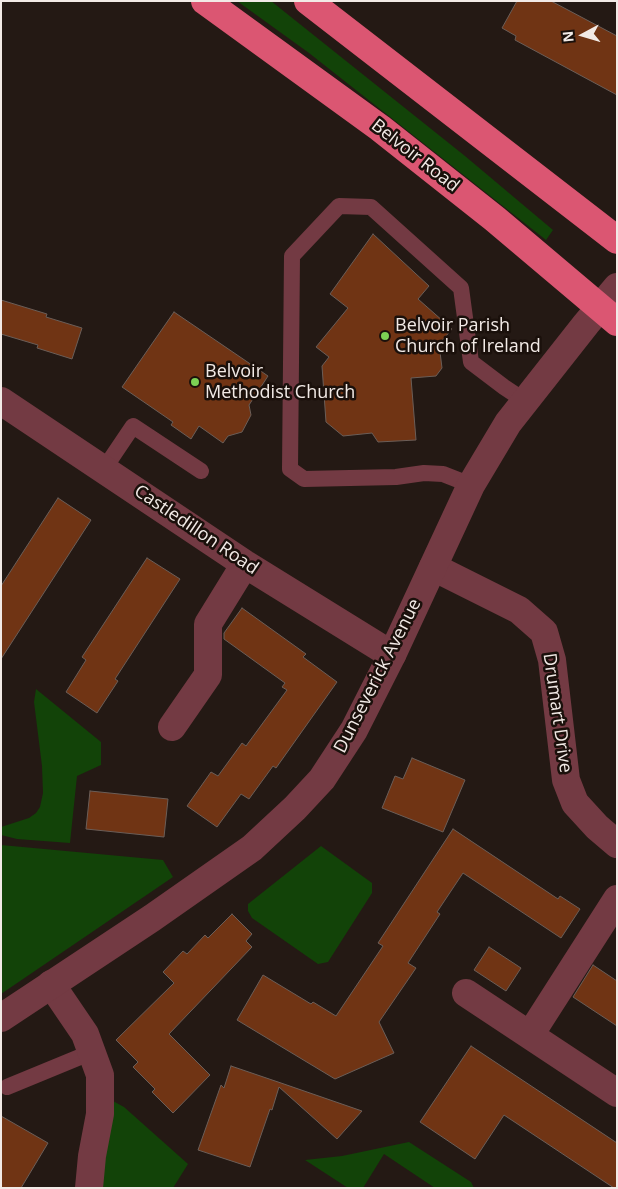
<!DOCTYPE html>
<style>
body{margin:0}
#map{position:relative;width:618px;height:1189px;overflow:hidden;background:#241914;font-family:"Open Sans",sans-serif}
canvas{display:block}
.frame{position:absolute;inset:0;border:2px solid #f2eae6;pointer-events:none}
.north{position:absolute;left:558px;top:10px;width:50px;height:50px;-webkit-text-stroke:4px #1a100b;paint-order:stroke;rotate:264deg;font-size:14px;font-weight:700;line-height:20px;text-align:center;color:#f2eae6}
.north::after{content:'';display:block;margin:auto;width:18px;height:22px;background:#f2eae6;clip-path:polygon(50% 0,100% 100%,50% 72%,0 100%)}
</style>
<div id="map">
<canvas width="618" height="1189"></canvas>
<div class="frame"></div>
<div class="north">N</div>
</div>
<script>
const g = document.querySelector('canvas').getContext('2d');
g.lineJoin = 'round';
function paint(path, color) {
  g.fillStyle = color;
  g.fill(path, 'evenodd');
}
function shape(rows) {
  const path = new Path2D();
  for (const r of rows) {
    path.moveTo(r[0], r[1]);
    for (let i = 2; i < r.length; i += 2) path.lineTo(r[i], r[i + 1]);
  }
  return path;
}
function strokePath(path, color, width, dash) {
  g.strokeStyle = color;
  g.lineWidth = width;
  g.lineCap = dash ? 'butt' : 'round';
  g.setLineDash(dash || []);
  g.stroke(path);
}
function drawText(font, color, halo, rows, align = 'center') {
  g.font = font + ' "Open Sans",sans-serif';
  g.lineWidth = 5;
  g.setLineDash([]);
  g.textBaseline = 'middle';
  g.strokeStyle = halo;
  g.fillStyle = color;
  for (const [text, x, y, turn = 0] of rows) {
    g.save();
    g.translate(x, y);
    g.rotate((+turn || 0) * Math.PI / 180);
    g.textAlign = isNaN(turn) ? turn : align;
    if (halo) g.strokeText(text, 0, 0);
    g.fillText(text, 0, 0);
    g.restore();
  }
}
paint(shape([
 [237,1,271,1,465,156,553,230,546,240,309,53],
 [36,689,101,742,101,765,77,776,70,843,17,839,1,835,1,827,29,818,36,813,40,807,43,793,42,766,34,702],
 [1,845,163,860,173,877,1,994],
 [321,846,372,883,372,893,328,962,318,964,252,918,248,911,248,904],
 [113,1101,124,1107,188,1164,173,1188,101,1188],
 [409,1142,471,1182,474,1188,435,1188,384,1154,363,1188,348,1188,305,1160,342,1156]
]), '#124308');
const building = shape([
 [517,1,551,1,617,36,617,95,515,40,516,36,502,28,517,1],
 [373,234,429,286,418,299,452,329,439,344,442,368,436,376,411,378,416,440,378,442,372,433,343,436,326,422,322,366,329,357,316,347,348,308,330,294,373,234],
 [1,300,47,314,46,317,82,328,72,359,37,348,38,345,1,334,1,300],
 [174,312,268,376,249,405,251,415,242,432,228,436,223,443,199,426,191,439,171,425,173,422,122,387,174,312],
 [58,498,91,520,1,659,1,586,58,498],
 [147,558,180,579,115,679,118,681,97,713,66,692,86,660,82,657,147,558],
 [242,608,306,654,303,657,337,682,276,768,273,766,249,799,241,794,217,827,187,806,211,772,218,776,242,743,246,746,287,690,282,687,285,683,224,639,224,633,242,608],
 [412,758,465,780,443,832,382,808,395,776,403,779,412,758],
 [90,791,168,799,164,837,86,829,90,791],
 [453,829,558,899,560,896,580,909,561,938,463,873,437,912,440,914,408,963,416,968,379,1022,394,1053,335,1079,237,1020,263,975,311,1004,313,1002,336,1016,383,946,378,943,453,829],
 [232,914,252,934,246,941,252,947,169,1034,210,1075,173,1113,152,1092,155,1089,133,1067,138,1062,116,1040,174,983,163,972,183,951,187,954,205,935,208,938,232,914],
 [489,947,521,968,506,991,474,970,489,947],
 [593,965,617,981,617,1026,573,997,593,965],
 [471,1046,617,1143,617,1188,614,1188,504,1115,475,1159,420,1122,471,1046],
 [231,1066,281,1083,362,1111,337,1139,279,1087,272,1110,270,1109,250,1167,198,1150,221,1085,224,1088,231,1066],
 [1,1116,48,1143,21,1188,1,1188,1,1116]
]);
paint(building, '#703414');
strokePath(building, '#6b5e58', 1);
strokePath(shape([
 [104,469,133,426,201,471],
 [471,485,443,474,424,473,396,477,304,479,290,469,292,256,339,206,371,207,461,288,471,362,504,387,525,401],
 [7,1087,92,1052]
]), '#733a43', 16);
strokePath(shape([
 [1,401,245,564,392,655],
 [433,567,519,610,544,632,552,660,566,780,575,803,597,827,617,844],
 [172,727,208,675,208,624,245,564],
 [51,984,85,1034,100,1075,100,1114,92,1156,89,1188],
 [466,993,617,1093],
 [530,1035,617,899]
]), '#733a43', 28);
strokePath(shape([
 [1,1018,152,918,252,848,295,808,322,779,354,730,392,655,471,485,508,423,586,324,617,287]
]), '#733a43', 28);
strokePath(shape([
 [205,1,380,128,495,219,617,322],
 [308,1,617,240]
]), '#db5672', 28);
for (const [x, y, r, color] of [
 [385,336,5,"#7cd154"],
 [195,382,5,"#7cd154"]
]) {
  const dot = new Path2D();
  dot.arc(x, y, r, 0, 2 * Math.PI);
  g.fillStyle = color;
  g.fill(dot);
  strokePath(dot, '#1a100b', 2);
}
drawText('18px', '#f2eae6', '#1a100b', [
 ["Belvoir Road",415,156,38],
 ["Castledillon Road",196,530,34],
 ["Dunseverick Avenue",378,676,-63],
 ["Drumart Drive",557,713,82]
]);
drawText('18px', '#f2eae6', '#1a100b', [
 ["Belvoir Parish",395,326],
 ["Church of Ireland",395,347],
 ["Belvoir",205,372],
 ["Methodist Church",205,393]
], 'left');
</script>
